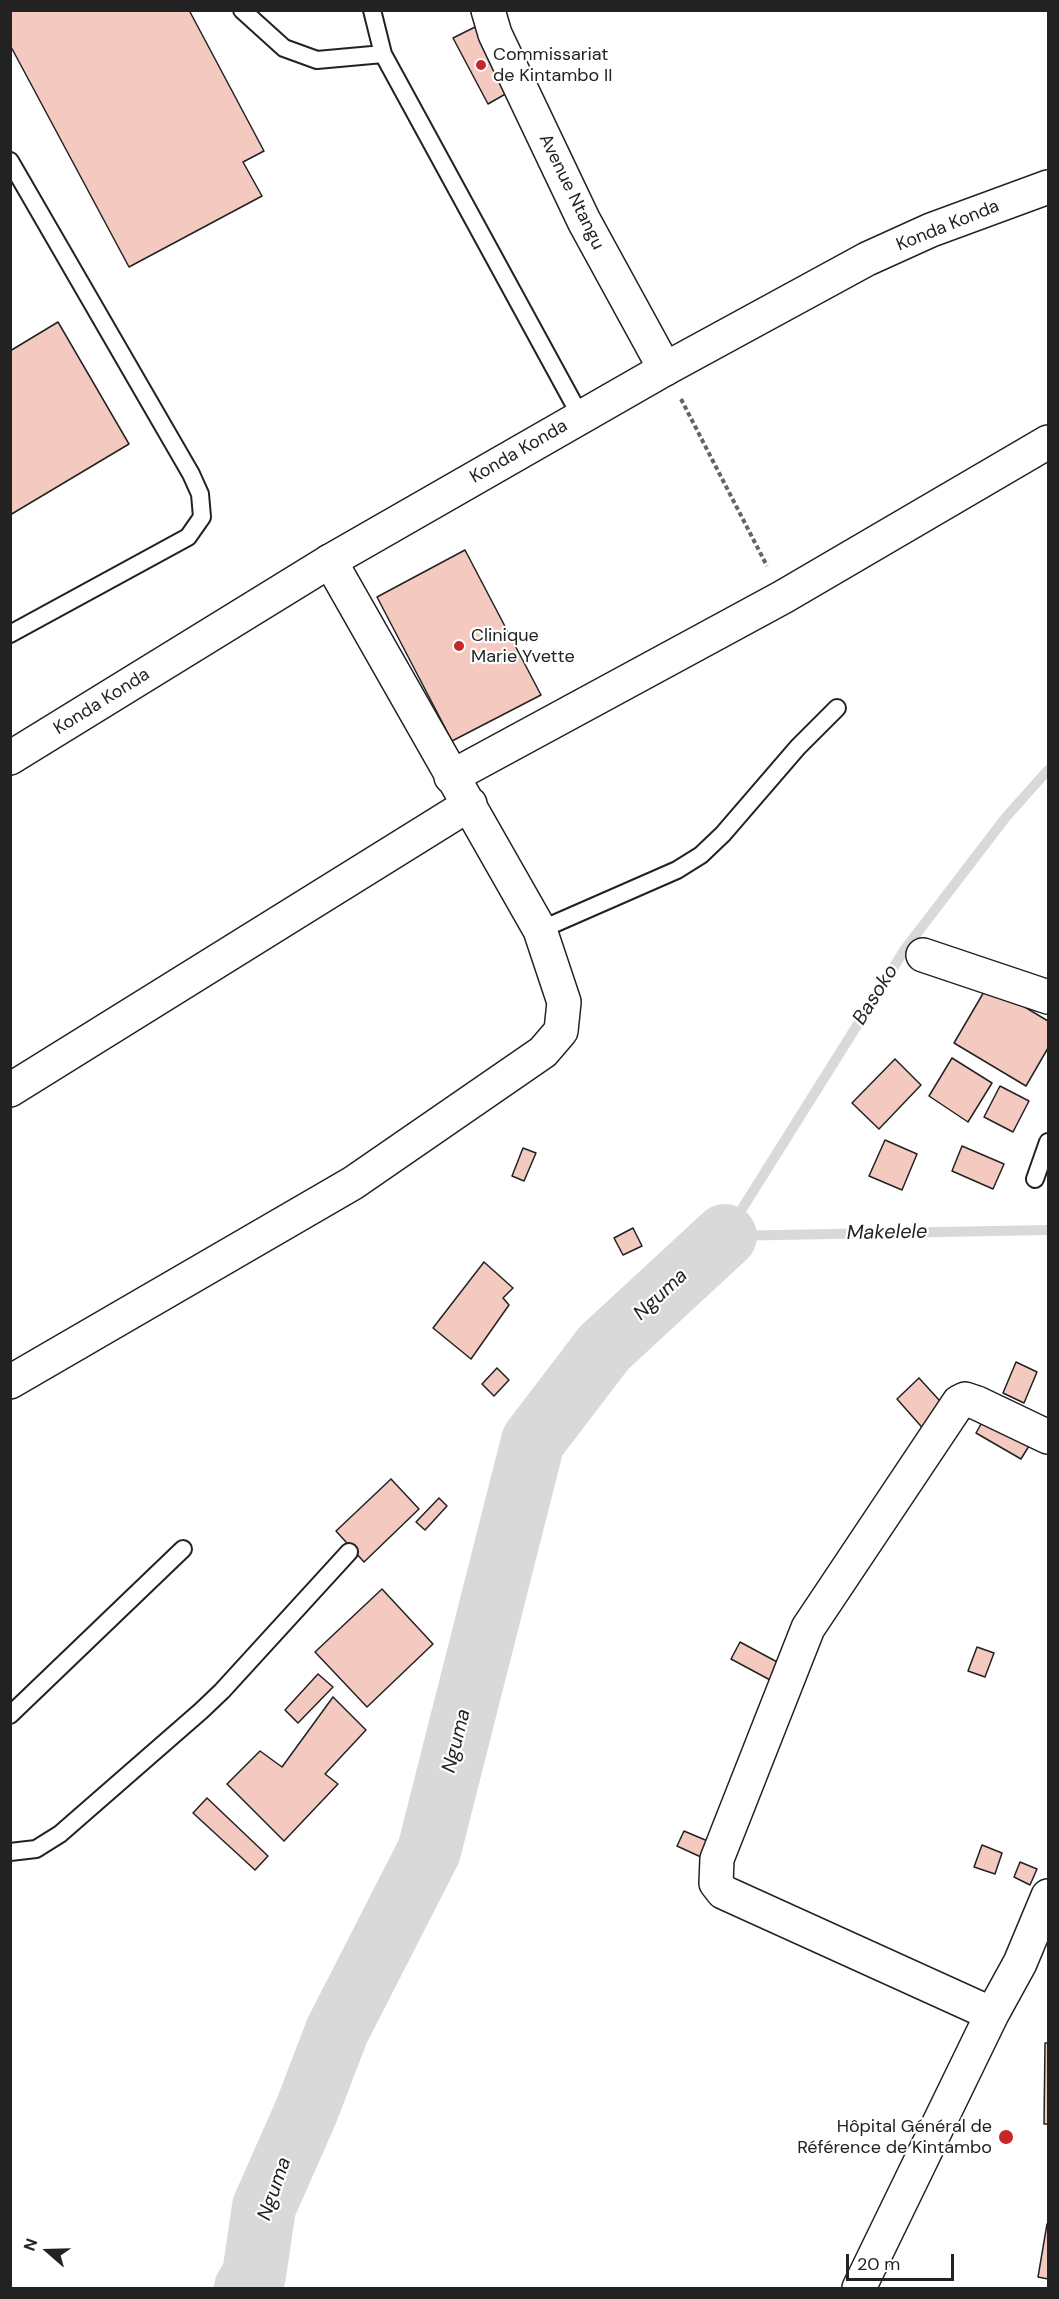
<!DOCTYPE html>
<meta charset="utf-8">
<style>
body{margin:0}
#map{position:relative;width:1059px;height:2299px;overflow:hidden;background:#fff;font-family:"DM Sans",sans-serif}
canvas{display:block}
.frame{position:absolute;inset:0;border:12px solid #222;pointer-events:none}
.north{position:absolute;left:18px;top:2221px;width:60px;height:60px;-webkit-text-stroke:4px #fff;paint-order:stroke;rotate:290deg;font-size:16px;font-weight:700;line-height:24px;text-align:center;color:#222}
.north::after{content:'';display:block;margin:auto;width:21px;height:27px;background:#222;clip-path:polygon(50% 0,100% 100%,50% 72%,0 100%)}
.scale{position:absolute;left:846px;top:2254px;width:108px;height:27px;box-sizing:border-box;border:3px solid #222;border-top:0;padding-left:8px;font-size:18px;line-height:21px;white-space:nowrap;color:#222;-webkit-text-stroke:4px #fff;paint-order:stroke}
</style>
<div id="map">
<canvas width="1059" height="2299"></canvas>
<div class="frame"></div>
<div class="north">N</div>
<div class="scale">20 m</div>
</div>
<script>
const g = document.querySelector('canvas').getContext('2d');
g.lineJoin = 'round';
function shape(rows) {
  const path = new Path2D();
  for (const r of rows) {
    path.moveTo(r[0], r[1]);
    for (let i = 2; i < r.length; i += 2) path.lineTo(r[i], r[i + 1]);
  }
  return path;
}
function strokePath(path, color, width, dash) {
  g.strokeStyle = color;
  g.lineWidth = width;
  g.lineCap = dash ? 'butt' : 'round';
  g.setLineDash(dash || []);
  g.stroke(path);
}
function paint(path, color) {
  g.fillStyle = color;
  g.fill(path, 'evenodd');
}
function drawText(font, color, halo, rows, align = 'center') {
  g.font = font + ' "DM Sans",sans-serif';
  g.lineWidth = 4.5;
  g.setLineDash([]);
  g.textBaseline = 'middle';
  g.strokeStyle = halo;
  g.fillStyle = color;
  for (const [text, x, y, turn = 0] of rows) {
    g.save();
    g.translate(x, y);
    g.rotate((+turn || 0) * Math.PI / 180);
    g.textAlign = isNaN(turn) ? turn : align;
    if (halo) g.strokeText(text, 0, 0);
    g.fillText(text, 0, 0);
    g.restore();
  }
}
strokePath(shape([
 [725,1236,905,949,1006,817,1048,770],
 [725,1236,1048,1230]
]), '#d9d9d9', 10);
strokePath(shape([
 [246,2288,254,2275,264,2207,306,2112,337,2031,429,1851,533,1441,604,1348,725,1236]
]), '#d9d9d9', 64);
const building = shape([
 [10,10,189,10,264,151,243,162,262,196,129,267,10,45,10,10],
 [475,27,509,92,488,104,453,38,475,27],
 [58,322,129,444,10,515,10,351,58,322],
 [465,550,541,695,452,741,377,597,465,550],
 [988,985,1048,1021,1048,1048,1026,1086,954,1043,988,985],
 [952,1058,992,1083,968,1122,929,1096,952,1058],
 [895,1059,921,1085,879,1129,852,1103,895,1059],
 [1000,1086,1029,1101,1013,1132,984,1117,1000,1086],
 [885,1140,917,1154,902,1190,869,1176,885,1140],
 [962,1146,1004,1164,993,1189,952,1171,962,1146],
 [523,1148,536,1153,524,1181,512,1176,523,1148],
 [633,1228,642,1246,623,1255,614,1238,633,1228],
 [484,1262,513,1288,503,1298,509,1305,471,1359,433,1328,484,1262],
 [1016,1362,1037,1372,1024,1403,1003,1393,1016,1362],
 [497,1368,509,1380,494,1396,482,1384,497,1368],
 [919,1378,950,1412,927,1433,897,1399,919,1378],
 [986,1415,1032,1441,1021,1459,976,1433,986,1415],
 [391,1479,419,1509,364,1562,336,1531,391,1479],
 [439,1498,447,1506,425,1530,416,1522,439,1498],
 [382,1589,433,1644,367,1707,315,1652,382,1589],
 [740,1642,781,1664,772,1681,731,1659,740,1642],
 [977,1647,994,1653,985,1677,968,1671,977,1647],
 [318,1674,333,1687,298,1723,285,1710,318,1674],
 [333,1697,366,1730,325,1774,338,1784,284,1841,227,1784,260,1751,282,1767,333,1697],
 [207,1798,268,1856,255,1870,193,1813,207,1798],
 [684,1831,710,1842,703,1858,677,1846,684,1831],
 [982,1845,1002,1853,995,1874,974,1867,982,1845],
 [1020,1862,1037,1869,1030,1885,1014,1877,1020,1862],
 [1045,2043,1048,2043,1048,2124,1044,2124,1045,2043],
 [1047,2224,1048,2224,1048,2279,1038,2277,1047,2224]
]);
paint(building, '#f3c9c0');
strokePath(building, '#222', 1.5);
const service = shape([
 [242,10,284,48,317,60,383,54],
 [372,10,383,54,581,417],
 [10,161,191,474,200,494,202,517,188,537,10,634],
 [540,930,677,870,701,855,723,834,798,747,837,708],
 [1035,1179,1048,1142],
 [10,1715,183,1549],
 [10,1852,36,1849,60,1834,201,1711,222,1691,349,1552]
]);
const minor = shape([
 [488,10,495,34,584,221,665,369],
 [451,777,783,597,1048,442],
 [923,955,1048,997],
 [10,1090,470,804],
 [10,1382,353,1183,543,1052,561,1031,564,1002,540,930,330,561],
 [992,2014,723,1892,716,1883,717,1859,808,1628,959,1402,965,1399,977,1403,1048,1437],
 [859,2288,992,2014,1020,1963,1048,1896]
]);
const tertiary = shape([
 [10,758,330,561,665,369,867,259,931,230,1048,187]
]);
strokePath(service, '#222', 20);
strokePath(minor, '#222', 36);
strokePath(tertiary, '#222', 36);
strokePath(shape([
 [681,399,767,566]
]), '#646464', 4, [4.5, 3]);
strokePath(service, '#fff', 16);
strokePath(minor, '#fff', 33);
strokePath(tertiary, '#fff', 33);
for (const [x, y, r, color] of [
 [481,65,6,"#c62828"],
 [459,646,6,"#c62828"],
 [1006,2137,8,"#c62828"]
]) {
  const dot = new Path2D();
  dot.arc(x, y, r, 0, 2 * Math.PI);
  g.fillStyle = color;
  g.fill(dot);
  strokePath(dot, '#fff', 2);
}
drawText('18px', '#222', '#fff', [
 ["Commissariat",493,55],
 ["de Kintambo II",493,76],
 ["Clinique",471,636],
 ["Marie Yvette",471,657],
 ["Hôpital Général de",992,2127,"right"],
 ["Référence de Kintambo",992,2148,"right"]
], 'left');
drawText('18px', '#222', '#fff', [
 ["Avenue Ntangu",571,192,64],
 ["Konda Konda",948,226,-22],
 ["Konda Konda",519,452,-30],
 ["Konda Konda",102,702,-32]
]);
drawText('italic 20px', '#222', '#fff', [
 ["Basoko",876,995,-58],
 ["Makelele",887,1233,-1],
 ["Nguma",661,1295,-43],
 ["Nguma",457,1741,-76],
 ["Nguma",275,2189,-71]
]);
</script>
